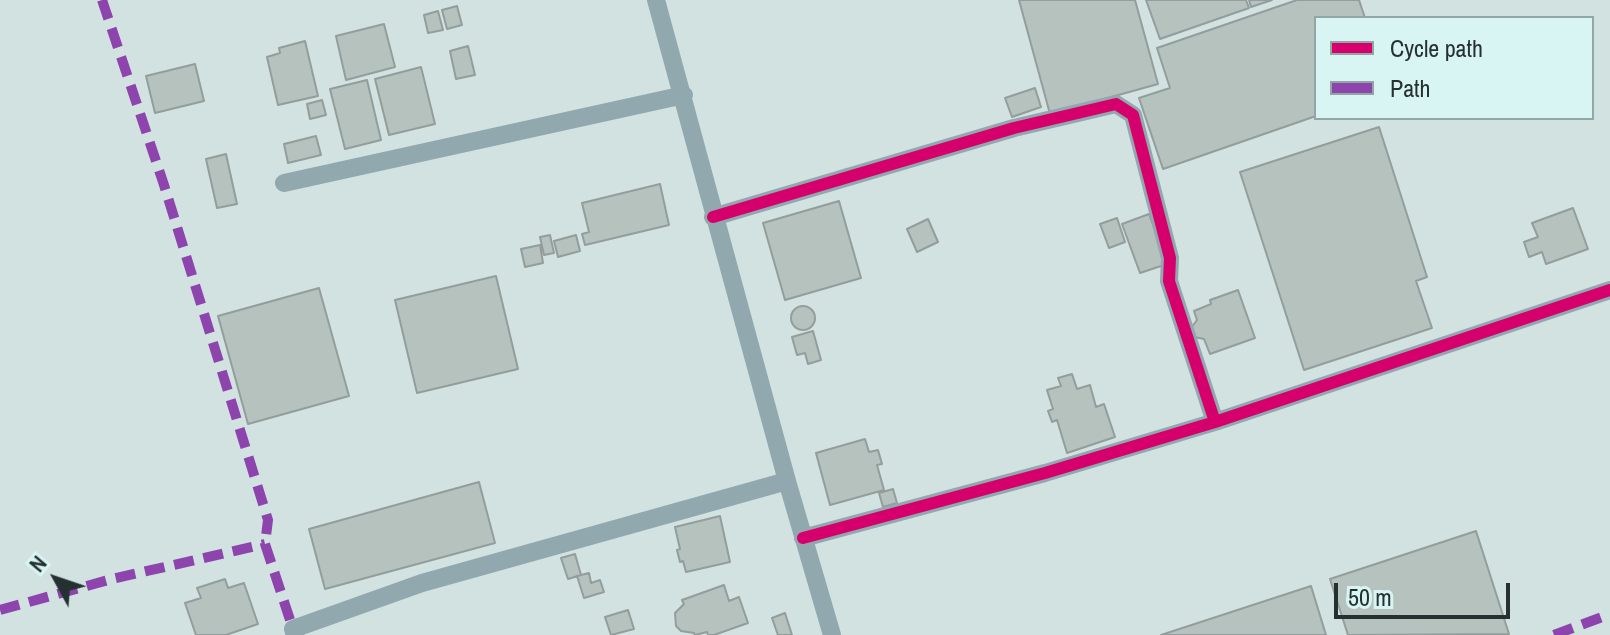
<!DOCTYPE html>
<style>
body{margin:0}
#map{position:relative;width:1610px;height:635px;overflow:hidden;background:#d1e2e1;font-family:"Archivo Narrow",sans-serif}
canvas{display:block}
.legend{position:absolute;left:1314px;top:16px;width:280px;height:104px;box-sizing:border-box;background:#d8f5f4;border:2px solid #90a7a6;margin:0;padding:10px 14px;list-style:none;font-size:24px;color:#253130}
.legend li{display:flex;align-items:center;gap:16px;height:40px}
.legend b{width:40px;border:2px solid #90a7a6}
.north{position:absolute;left:16px;top:539px;width:80px;height:80px;-webkit-text-stroke:6px #d8f5f4;paint-order:stroke;rotate:310deg;font-size:22px;font-weight:700;line-height:32px;text-align:center;color:#253130}
.north::after{content:'';display:block;margin:auto;width:28px;height:36px;background:#253130;clip-path:polygon(50% 0,100% 100%,50% 72%,0 100%)}
.scale{position:absolute;left:1334px;top:583px;width:176px;height:36px;box-sizing:border-box;border:4px solid #253130;border-top:0;padding-left:10px;font-size:24px;line-height:28px;white-space:nowrap;color:#253130;-webkit-text-stroke:6px #d8f5f4;paint-order:stroke}
</style>
<div id="map">
<canvas width="1610" height="635"></canvas>
<ul class="legend">
<li><b style="height:10px;background:#d6006c"></b>Cycle path</li>
<li><b style="height:10px;background:#8e44ad"></b>Path</li>
</ul>
<div class="north">N</div>
<div class="scale">50 m</div>
</div>
<script>
const g = document.querySelector('canvas').getContext('2d');
g.lineJoin = 'round';
function paint(path, color) {
  g.fillStyle = color;
  g.fill(path, 'evenodd');
}
function shape(rows) {
  const path = new Path2D();
  for (const r of rows) {
    if (r.length === 3) {
      path.moveTo(r[0] + r[2], r[1]);
      path.arc(r[0], r[1], r[2], 0, 2 * Math.PI);
      continue;
    }
    path.moveTo(r[0], r[1]);
    for (let i = 2; i < r.length; i += 2) path.lineTo(r[i], r[i + 1]);
  }
  return path;
}
function strokePath(path, color, width, dash) {
  g.strokeStyle = color;
  g.lineWidth = width;
  g.lineCap = dash ? 'butt' : 'round';
  g.setLineDash(dash || []);
  g.stroke(path);
}
const building = shape([
 [1019,0,1135,0,1158,84,1050,114,1019,0],
 [1146,0,1246,0,1249,8,1160,39,1146,0],
 [1249,0,1272,0,1251,7,1249,0],
 [1297,0,1359,0,1365,18,1316,18,1316,116,1163,169,1139,98,1170,88,1157,48,1297,0],
 [457,6,462,25,447,29,442,10,457,6],
 [438,11,443,30,428,33,424,15,438,11],
 [384,24,395,67,346,80,336,36,384,24],
 [305,41,318,96,278,105,267,57,280,53,279,48,305,41],
 [468,46,475,75,456,79,450,51,468,46],
 [195,64,204,101,155,113,146,76,195,64],
 [421,67,435,124,389,135,375,79,421,67],
 [367,80,381,140,345,149,330,89,367,80],
 [1035,88,1041,107,1012,117,1005,98,1035,88],
 [322,100,326,115,310,119,307,104,322,100],
 [1379,127,1427,277,1416,281,1432,328,1304,370,1240,172,1379,127],
 [316,136,321,155,288,163,284,144,316,136],
 [226,154,237,204,217,208,206,159,226,154],
 [660,184,669,225,585,245,582,234,589,232,582,203,660,184],
 [839,201,861,278,785,300,763,223,839,201],
 [1573,208,1588,249,1546,264,1542,252,1529,257,1524,242,1538,237,1532,223,1573,208],
 [1149,214,1167,264,1140,273,1122,224,1149,214],
 [1117,218,1125,242,1109,248,1100,224,1117,218],
 [928,219,938,242,917,252,907,229,928,219],
 [550,235,554,253,544,255,540,237,550,235],
 [576,235,580,251,558,257,554,241,576,235],
 [540,245,543,263,525,267,521,249,540,245],
 [496,276,518,369,417,393,395,300,496,276],
 [319,288,349,396,248,424,218,316,319,288],
 [1238,290,1255,338,1210,354,1204,339,1194,337,1191,328,1197,320,1194,311,1211,304,1210,300,1238,290],
 [803,318,12],
 [813,331,821,360,808,364,805,353,797,355,792,337,813,331],
 [1072,374,1077,389,1090,385,1096,407,1104,404,1115,437,1067,453,1057,420,1052,422,1048,411,1053,409,1047,390,1061,386,1058,378,1072,374],
 [865,439,869,452,878,450,882,464,877,465,884,490,830,505,816,453,865,439],
 [479,482,495,543,325,589,309,529,479,482],
 [893,489,897,503,883,507,879,493,893,489],
 [720,516,730,562,686,572,683,561,680,562,677,550,680,549,675,527,720,516],
 [1476,531,1509,634,1348,635,1330,579,1476,531],
 [575,554,581,575,568,579,561,558,575,554],
 [589,573,591,583,600,580,604,592,584,598,577,576,589,573],
 [225,579,228,588,244,583,258,624,226,635,196,635,185,603,201,598,197,588,225,579],
 [724,585,729,601,739,597,748,623,714,635,708,635,707,632,695,635,694,633,681,631,676,626,675,613,684,604,682,600,724,585],
 [1311,586,1326,635,1161,635,1311,586],
 [628,610,634,629,611,635,605,617,628,610],
 [785,613,792,635,778,635,772,618,785,613]
]);
paint(building, '#b5c2be');
strokePath(building, '#939e9c', 2);
strokePath(shape([
 [656,0,787,481,832,635],
 [284,183,684,95],
 [713,217,1014,128,1116,104,1133,115,1170,258,1169,281,1215,422],
 [803,538,1045,473,1215,422,1610,290],
 [295,635,293,629,422,583,787,481]
]), '#91a8af', 18);
strokePath(shape([
 [102,0,164,185,268,520,265,544,293,629],
 [0,610,112,579,265,544],
 [1554,635,1610,614]
]), '#8e44ad', 10, [20, 10]);
strokePath(shape([
 [713,217,1014,128,1116,104,1133,115,1170,258,1169,281,1215,422],
 [803,538,1045,473,1215,422,1610,290]
]), '#d6006c', 12);
</script>
